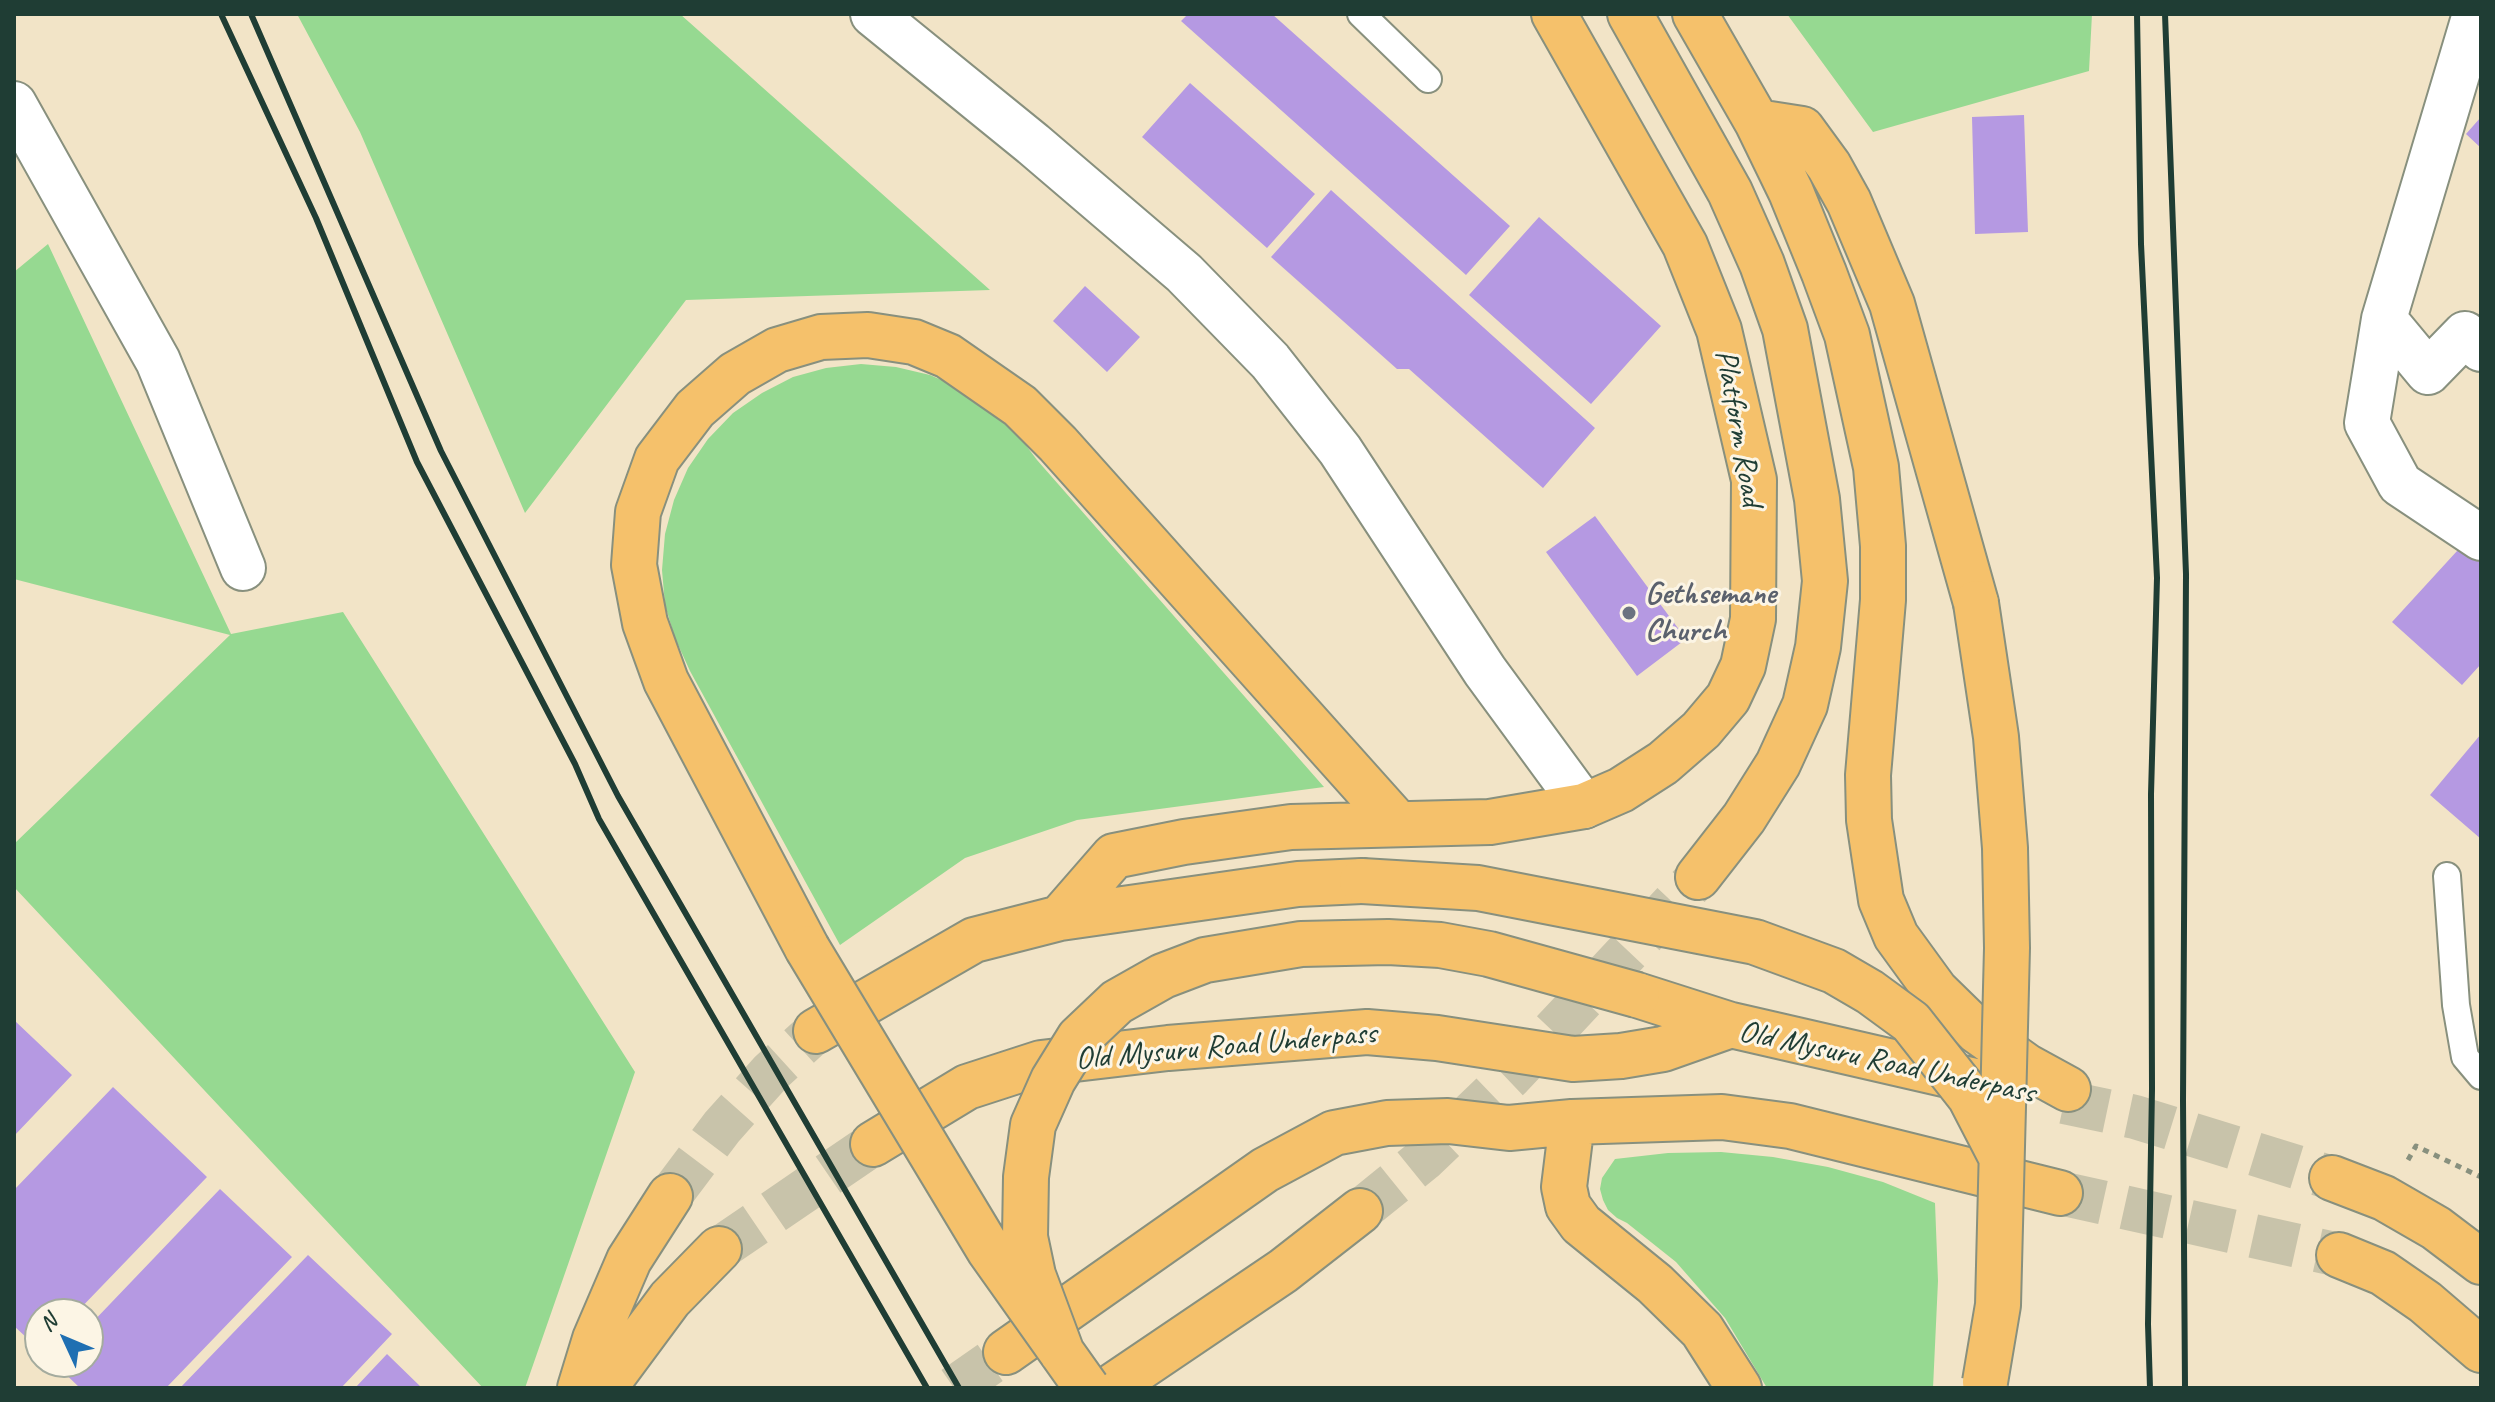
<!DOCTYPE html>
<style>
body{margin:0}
#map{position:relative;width:2495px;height:1402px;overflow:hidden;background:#f2e4c7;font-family:Caveat,sans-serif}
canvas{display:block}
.frame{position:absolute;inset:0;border:16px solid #1f3d34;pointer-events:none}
.north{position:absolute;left:24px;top:1298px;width:80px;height:80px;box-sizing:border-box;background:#fcf5e5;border:2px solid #a4ab9e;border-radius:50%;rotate:314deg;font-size:22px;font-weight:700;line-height:32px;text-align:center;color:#1f3d34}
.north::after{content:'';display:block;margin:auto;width:28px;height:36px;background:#1f6fb2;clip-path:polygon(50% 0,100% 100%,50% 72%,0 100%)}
</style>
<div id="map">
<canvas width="2495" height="1402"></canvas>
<div class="frame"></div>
<div class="north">N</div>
</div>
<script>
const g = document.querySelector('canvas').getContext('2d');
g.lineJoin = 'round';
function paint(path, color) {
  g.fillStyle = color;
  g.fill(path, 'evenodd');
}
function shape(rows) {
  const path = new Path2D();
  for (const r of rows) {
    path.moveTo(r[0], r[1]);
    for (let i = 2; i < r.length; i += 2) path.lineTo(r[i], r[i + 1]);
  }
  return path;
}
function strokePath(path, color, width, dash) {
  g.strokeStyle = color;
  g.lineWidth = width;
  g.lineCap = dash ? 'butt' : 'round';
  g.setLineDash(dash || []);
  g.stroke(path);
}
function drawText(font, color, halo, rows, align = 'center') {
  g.font = font + ' Caveat,sans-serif';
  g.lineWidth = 6;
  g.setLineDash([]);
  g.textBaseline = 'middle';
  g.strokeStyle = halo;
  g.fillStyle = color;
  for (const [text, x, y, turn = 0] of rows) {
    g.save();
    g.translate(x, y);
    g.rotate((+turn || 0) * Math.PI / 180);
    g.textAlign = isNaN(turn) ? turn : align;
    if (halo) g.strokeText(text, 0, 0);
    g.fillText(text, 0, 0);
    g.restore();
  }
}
paint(shape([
 [297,14,680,14,990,290,686,300,525,513,360,132],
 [1787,14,2092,14,2089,71,1873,132],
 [48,244,231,634,343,612,635,1072,525,1388,483,1388,14,887,14,844,230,635,14,579,14,272],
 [861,364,896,367,930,375,962,389,991,408,1016,432,1037,460,1324,787,1077,820,965,858,840,945,690,671,675,638,665,605,662,570,665,534,674,500,688,468,708,439,733,413,762,393,793,377,826,368],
 [1721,1152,1773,1157,1828,1167,1883,1182,1935,1203,1938,1281,1933,1388,1767,1388,1725,1318,1676,1262,1627,1223,1617,1218,1608,1210,1603,1200,1600,1189,1602,1178,1615,1159,1668,1153]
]), '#96d991');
paint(shape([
 [1188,14,1272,14,1510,226,1466,275,1181,21],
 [1190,83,1315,194,1267,248,1142,137],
 [2024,115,2028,232,1975,234,1972,117],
 [2481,117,2481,148,2466,134],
 [1331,190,1595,428,1543,488,1409,369,1397,369,1271,257],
 [1539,217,1661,326,1591,404,1469,295],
 [1085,286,1140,337,1107,372,1053,321],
 [1595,516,1686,639,1637,676,1546,552],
 [2468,539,2481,550,2481,664,2462,685,2392,622],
 [2481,734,2481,839,2430,795],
 [14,1020,72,1075,14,1136],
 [113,1087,207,1177,75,1314,40,1314,40,1350,14,1326,14,1190],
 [220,1189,292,1257,166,1388,80,1388,53,1362,88,1362,88,1327],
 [308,1255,392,1334,341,1388,180,1388],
 [387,1354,422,1388,355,1388]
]), '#b599e2');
strokePath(shape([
 [2064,1102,2135,1117,2332,1178],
 [2060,1193,2339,1255],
 [670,1196,722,1127,771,1072,816,1031],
 [1360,1211,1423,1160,1511,1076,1698,877],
 [719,1249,873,1144],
 [954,1388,1006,1352]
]), '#c8c3aa', 44, [44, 22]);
const service = shape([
 [1361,14,1428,79],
 [2447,876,2456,1005,2465,1057,2481,1076]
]);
const minor = shape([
 [873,14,1033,144,1184,273,1270,361,1340,450,1485,671,1584,806],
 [2475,14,2384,319,2367,423,2400,484,2481,538],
 [14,104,158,361,243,568],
 [2384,319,2428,372,2465,334,2481,349]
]);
const primary = shape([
 [1630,14,1730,192,1762,264,1785,329,1817,499,1825,581,1818,647,1805,705,1778,764,1744,818,1698,877],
 [1695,14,1757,122,1791,192,1824,273,1847,335,1876,467,1883,546,1883,600,1868,775,1869,820,1881,900,1896,936,1936,991,1977,1031,2026,1066,2068,1089],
 [1757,122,1802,129,1829,166,1849,202,1892,304,1976,603],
 [1060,918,1114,856,1184,842,1291,827,1490,822,1584,806,1621,790,1663,763,1701,730,1728,698,1743,666,1753,619,1754,480,1719,330,1685,245,1554,14],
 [807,948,666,681,645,623,634,565,638,512,657,459,695,409,735,374,777,350,821,337,868,335,914,342,948,356,1020,406,1058,444,1398,824],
 [1637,995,1731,1025,1979,1082],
 [816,1031,974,940,1060,918,1298,884,1362,881],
 [1572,1122,1564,1187,1568,1206,1581,1224,1655,1284,1702,1330,1739,1388],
 [873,1144,967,1087,1041,1063,1168,1048,1367,1032,1437,1038,1573,1059,1621,1056,1663,1049,1731,1025],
 [2332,1178,2384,1198,2436,1228,2481,1262],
 [2339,1255,2383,1273,2425,1302,2481,1350],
 [1006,1352,1265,1170,1334,1133,1387,1123,1448,1121,1509,1128,1572,1122,1722,1117,1790,1126,2060,1193],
 [580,1388,595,1339,629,1260,670,1196],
 [604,1388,670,1299,719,1249],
 [1110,1388,1283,1271,1360,1211]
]);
strokePath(service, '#88907e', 30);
strokePath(minor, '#88907e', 48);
strokePath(primary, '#88907e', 48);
strokePath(shape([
 [2408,1160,2416,1146,2481,1177]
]), '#88907e', 5, [6, 6]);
strokePath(service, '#fff', 26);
strokePath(minor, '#fff', 44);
strokePath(primary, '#f5c16b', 44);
strokePath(shape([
 [221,14,316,218,417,462,575,764,599,819,927,1388],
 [251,14,441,451,618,796,959,1388],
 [2137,14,2141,244,2157,578,2151,794,2152,1089,2148,1324,2150,1388],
 [2165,14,2186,574,2183,1100,2185,1388]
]), '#1f3d34', 6);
const primaryBridge = shape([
 [1976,603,1996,737,2005,848,2007,948,1998,1305,1985,1382],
 [1362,881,1478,888,1755,942,1834,971,1870,992,1911,1022,1970,1097,1999,1153],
 [807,948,989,1250,1087,1388],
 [1062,1353,1033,1275,1025,1237,1026,1177,1033,1125,1053,1080,1079,1038,1117,1002,1163,976,1205,960,1301,944,1388,942,1440,945,1489,954,1637,995]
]);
strokePath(primaryBridge, '#88907e', 48, []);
strokePath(primaryBridge, '#f5c16b', 44);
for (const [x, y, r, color] of [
 [1629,613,8,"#6b7280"]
]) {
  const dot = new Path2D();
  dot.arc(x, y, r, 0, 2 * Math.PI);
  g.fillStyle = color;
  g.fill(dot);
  strokePath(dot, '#fcf5e5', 3);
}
drawText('32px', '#1f3d34', '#fcf5e5', [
 ["Platform Road",1738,428,80],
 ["Old Mysuru Road Underpass",1226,1047,-5],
 ["Old Mysuru Road Underpass",1887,1063,12]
]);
drawText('bold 32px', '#5b616d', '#fcf5e5', [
 ["Gethsemane",1645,595],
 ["Church",1645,632]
], 'left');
</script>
